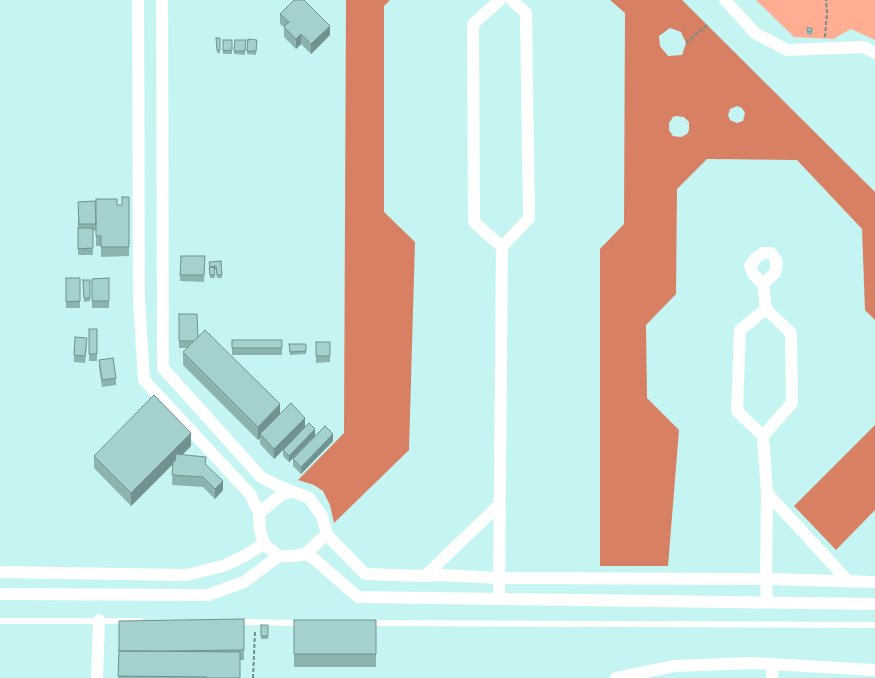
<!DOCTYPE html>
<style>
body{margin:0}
canvas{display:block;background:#c5f5f2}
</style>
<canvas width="875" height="678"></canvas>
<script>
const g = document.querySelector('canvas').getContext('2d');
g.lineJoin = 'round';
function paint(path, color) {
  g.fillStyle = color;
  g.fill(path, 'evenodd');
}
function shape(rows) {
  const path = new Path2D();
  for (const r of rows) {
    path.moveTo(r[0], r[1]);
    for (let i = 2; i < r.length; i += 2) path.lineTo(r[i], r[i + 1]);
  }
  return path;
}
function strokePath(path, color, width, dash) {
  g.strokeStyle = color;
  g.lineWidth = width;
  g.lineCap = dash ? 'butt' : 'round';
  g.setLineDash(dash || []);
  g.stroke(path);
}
paint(shape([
 [756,0,875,0,875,40,851,29,833,39,794,37]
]), '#ffae94');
paint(shape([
 [346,0,390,0,384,6,384,212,415,242,409,450,334,523,330,505,323,491,314,485,298,480,344,433],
 [610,0,682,0,875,192,875,320,865,310,862,229,797,160,707,159,677,189,676,294,646,325,647,398,679,430,668,566,600,566,600,249,624,224,625,13],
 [670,28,681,32,686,43,682,55,668,56,660,46,659,36],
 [737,106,742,108,745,113,743,121,737,123,730,120,728,115,730,109],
 [676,116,684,117,689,122,689,130,687,134,681,137,673,136,669,130,669,123,673,117],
 [875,425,875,510,836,550,794,506]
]), '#d88064');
strokePath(shape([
 [825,37,827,12,826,0],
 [686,43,707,25],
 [253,678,255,631]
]), '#6f8f8d', 2, [4, 2]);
strokePath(shape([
 [0,621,140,621],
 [236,622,302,623],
 [370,623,875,625]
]), '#fff', 6);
strokePath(shape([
 [138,0,139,299,144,380,250,494,259,513,260,531,264,544,279,556,294,556,305,554,313,558,358,597,875,604],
 [162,0,163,368,261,477,276,485,309,498,322,516,327,534,330,538,365,574,425,576,441,575,499,578,766,579,875,582],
 [500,0,473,24,474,222,502,247],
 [725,0,755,33,787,50,864,47,875,53],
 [763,284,754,275,750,266,755,259,763,253,771,253,777,261,775,273,763,284,766,309,791,333,792,403,763,436,767,493,766,579,767,603],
 [763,436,737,411,740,330,766,309],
 [767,493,848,581],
 [259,513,281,495,292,491],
 [305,554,327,534],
 [0,572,186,575,223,566,244,556,264,544],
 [425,576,499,505],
 [0,594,208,595,244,582,279,556],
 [499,599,502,247,529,218,526,13,512,0],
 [97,678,99,620],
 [616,678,674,666,753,663,875,670],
 [772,678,773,664]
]), '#fff', 12);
paint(shape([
 [280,14,330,35,311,54,301,44,296,49,284,37,284,27,280,24],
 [807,28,812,28,812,35,807,34],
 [216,38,220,38,220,53,217,53],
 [248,39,257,40,256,55,247,54],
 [223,40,232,40,232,54,223,54],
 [235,40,246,40,245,55,234,54],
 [129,197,129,256,101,257,101,246,96,246,96,199,117,205,122,205],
 [95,201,96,230,93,231,93,255,78,255,78,202],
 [205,256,204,282,180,281,180,275],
 [221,261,222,278,217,278,216,270,214,270,215,278,210,278,209,262],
 [66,278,80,278,80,308,66,308],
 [109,278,109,308,92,308,92,279],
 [83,280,90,280,90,301,84,302],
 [179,314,198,337,280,414,305,427,315,436,289,462,283,456,283,450,291,442,274,459,260,444,260,438,258,440,183,365,183,352,187,348,179,348],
 [89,329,97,329,97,361,89,361],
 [232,340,282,340,282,355,232,355],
 [316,342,330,342,330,362,316,363],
 [289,344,306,344,306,354,290,355],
 [87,345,85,363,74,362,74,355],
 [99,360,116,378,116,385,102,387,99,367],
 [333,441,301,474,293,466,293,459],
 [191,446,182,455,206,464,223,490,215,499,203,487,172,485,173,464,131,506,94,468,94,456],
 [244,619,244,660,240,660,240,678,118,678,119,651],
 [294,620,376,620,376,667,294,667],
 [261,625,268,625,268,639,261,639]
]), '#8bb4b1');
paint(shape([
 [330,26,330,35,311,54,311,44],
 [301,34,301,44,296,49,296,39],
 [280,404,280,417,260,434,260,438,258,440,258,427],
 [305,418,305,428,274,459,274,449],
 [315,429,315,436,289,462,289,456],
 [191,433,191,446,131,506,131,493],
 [333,434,333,441,301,474,301,467],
 [223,481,223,490,215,499,215,489]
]), '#719290');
const building = shape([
 [294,0,304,0,330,26,311,44,301,34,296,39,284,27,289,22,280,14,294,0],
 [807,28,812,28,812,31,807,31,807,28],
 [216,38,220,38,220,50,217,50,216,38],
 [248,39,257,40,256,51,247,51,248,39],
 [223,40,232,40,232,50,223,51,223,40],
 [235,40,246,40,245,51,234,51,235,40],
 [122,197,129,197,129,247,101,247,101,236,96,236,96,199,117,199,117,205,122,205,122,197],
 [95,201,96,224,79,224,78,202,95,201],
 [78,228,93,228,93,248,78,249,78,228],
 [181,256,205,256,204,275,180,275,181,256],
 [221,261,222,275,217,275,216,266,210,267,209,262,221,261],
 [214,267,215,275,210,275,209,268,214,267],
 [66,278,80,278,80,301,66,302,66,278],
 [109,278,109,301,92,301,92,279,109,278],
 [83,280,90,280,90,298,84,298,83,280],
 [179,314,197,314,198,337,194,341,179,341,179,314],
 [89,329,97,329,97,354,89,354,89,329],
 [205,330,280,404,258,427,183,352,205,330],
 [75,337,87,338,85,356,74,355,75,337],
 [232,340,282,340,282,348,232,348,232,340],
 [316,342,330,342,330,356,316,356,316,342],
 [289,344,306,344,306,351,290,352,289,344],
 [113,358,116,378,102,380,99,360,113,358],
 [154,395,191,433,131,493,94,456,154,395],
 [291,403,305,418,274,449,260,434,291,403],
 [309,423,315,429,289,456,283,450,309,423],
 [325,426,333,434,301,467,293,459,325,426],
 [176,454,206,457,205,464,223,481,215,489,203,477,172,475,173,461,175,461,176,454],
 [244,619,244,650,165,651,119,651,119,621,244,619],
 [294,620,376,620,376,654,294,654,294,620],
 [261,625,268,625,268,636,261,636,261,625],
 [119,651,240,652,240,678,207,678,207,677,118,676,119,651]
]);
paint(building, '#a2d1ce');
strokePath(building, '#719290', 1);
</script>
